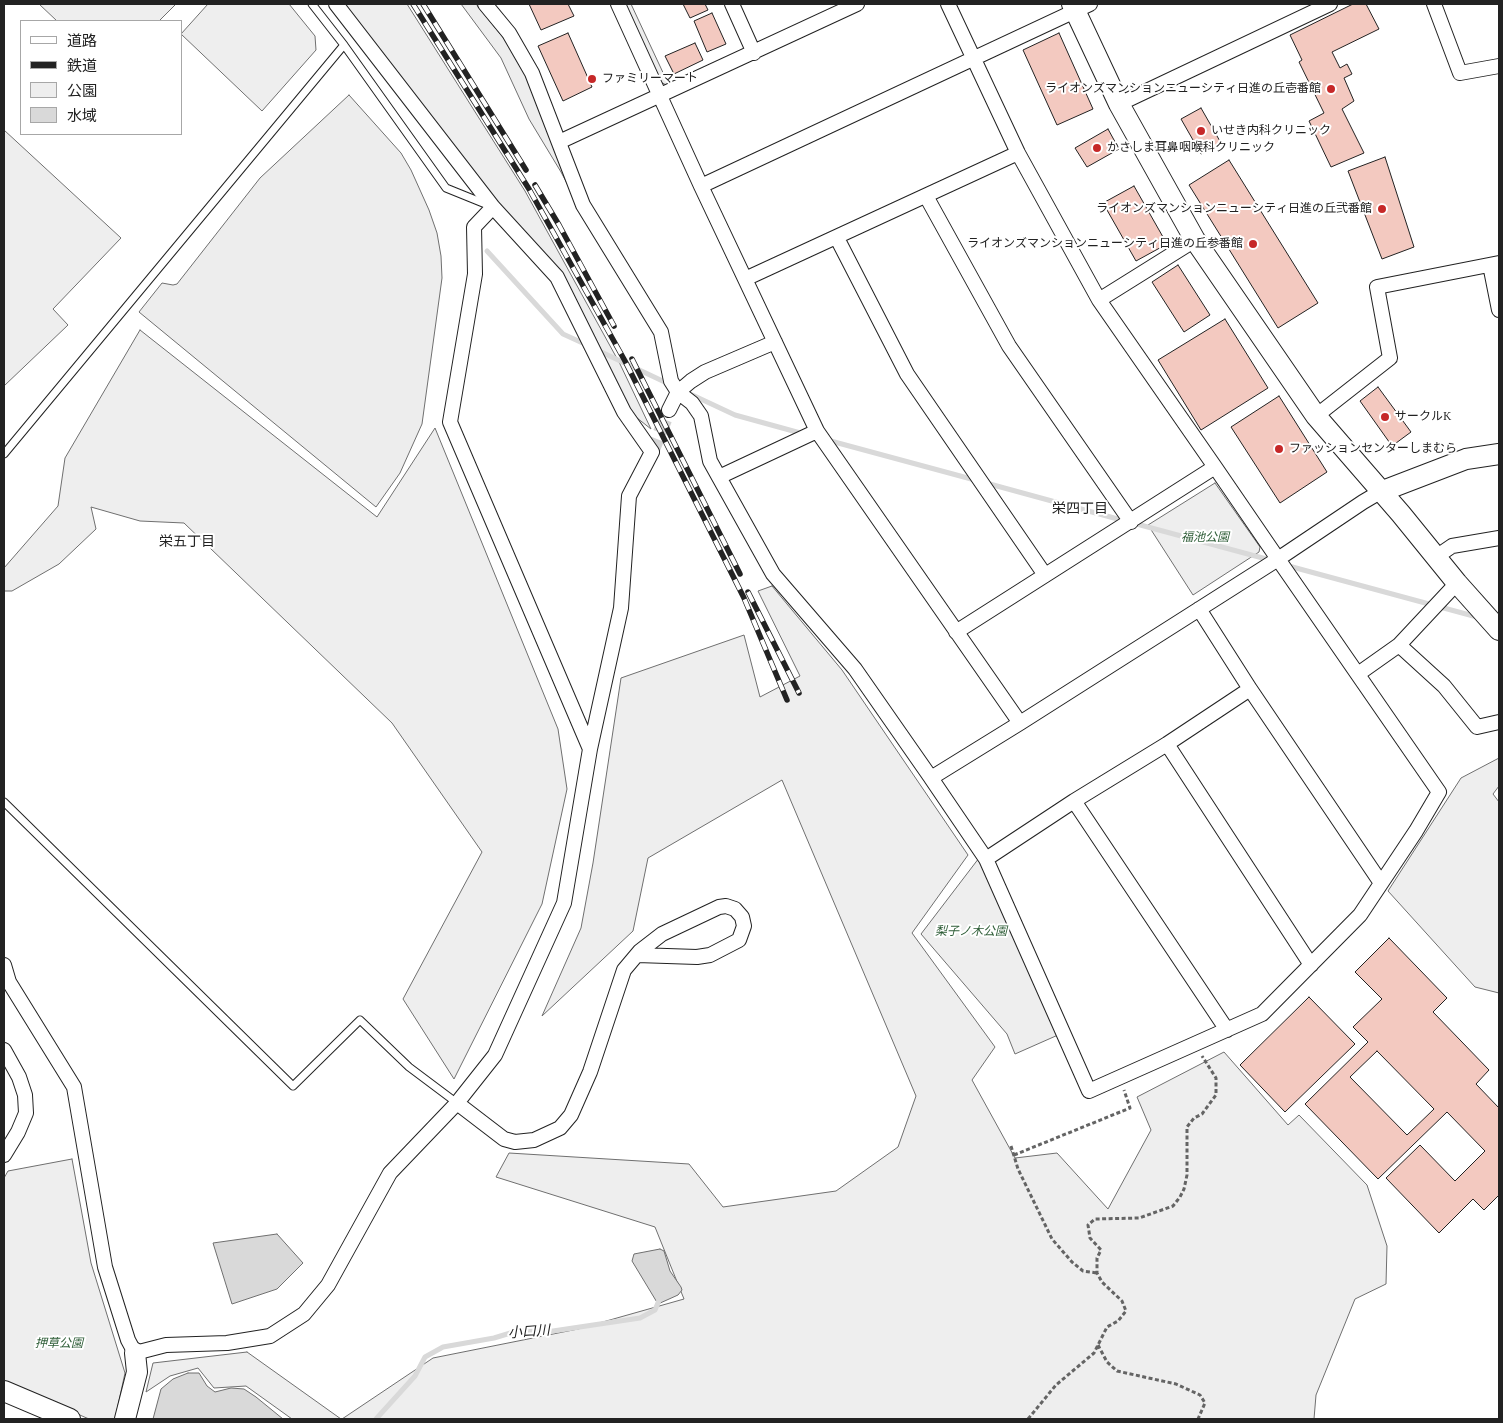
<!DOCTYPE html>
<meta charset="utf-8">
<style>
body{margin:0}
#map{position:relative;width:1503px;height:1423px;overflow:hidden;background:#fff;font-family:Lora,"Noto Sans JP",serif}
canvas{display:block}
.frame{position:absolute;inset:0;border:5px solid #222;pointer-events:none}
.legend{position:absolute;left:20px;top:20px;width:162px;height:115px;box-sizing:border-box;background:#fff;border:1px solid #a7a7a7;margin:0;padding:6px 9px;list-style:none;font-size:15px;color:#222}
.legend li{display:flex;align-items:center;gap:10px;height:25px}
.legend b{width:25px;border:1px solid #a7a7a7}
</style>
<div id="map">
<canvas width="1503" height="1423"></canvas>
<div class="frame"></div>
<ul class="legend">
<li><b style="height:6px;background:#fff"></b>道路</li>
<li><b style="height:6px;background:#222"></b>鉄道</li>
<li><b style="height:14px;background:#eee"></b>公園</li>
<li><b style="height:14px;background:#d9d9d9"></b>水域</li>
</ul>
</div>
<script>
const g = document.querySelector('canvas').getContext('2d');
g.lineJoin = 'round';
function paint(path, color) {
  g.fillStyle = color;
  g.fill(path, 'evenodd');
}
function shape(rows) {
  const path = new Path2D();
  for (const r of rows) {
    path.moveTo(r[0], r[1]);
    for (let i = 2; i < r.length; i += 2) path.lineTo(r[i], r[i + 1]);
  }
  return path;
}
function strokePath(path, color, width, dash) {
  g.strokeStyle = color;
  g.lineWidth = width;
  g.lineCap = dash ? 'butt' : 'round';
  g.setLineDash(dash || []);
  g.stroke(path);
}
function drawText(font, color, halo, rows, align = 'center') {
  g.font = font + ' Lora,"Noto Sans JP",serif';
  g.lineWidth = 4;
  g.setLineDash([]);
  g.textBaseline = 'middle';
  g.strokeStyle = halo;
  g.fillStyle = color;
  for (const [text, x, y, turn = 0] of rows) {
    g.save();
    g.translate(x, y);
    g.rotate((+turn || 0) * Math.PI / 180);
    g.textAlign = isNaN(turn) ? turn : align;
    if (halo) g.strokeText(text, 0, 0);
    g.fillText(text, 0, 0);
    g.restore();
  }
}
const green = shape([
 [39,4,176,4,159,21,57,21,39,4],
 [208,4,289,4,315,36,316,50,262,111,181,34,208,4],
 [343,4,407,4,525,191,620,364,651,429,627,410,561,274,498,205,343,4],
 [4,130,121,238,53,309,68,325,4,386,4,130],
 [140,330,377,517,435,428,558,729,567,789,542,904,454,1079,403,999,482,852,392,723,184,523,140,521,91,507,96,529,59,564,12,591,4,591,4,568,58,506,65,458,140,330],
 [1215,483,1260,547,1259,552,1193,595,1148,525,1215,483],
 [772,586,842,670,968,855,912,933,995,1047,972,1080,1015,1158,1057,1153,1108,1209,1151,1130,1137,1097,1224,1052,1288,1125,1299,1115,1367,1185,1387,1246,1386,1284,1355,1299,1316,1395,1314,1419,342,1419,433,1358,578,1329,684,1299,655,1227,496,1177,509,1153,689,1164,723,1207,836,1191,898,1147,916,1096,782,780,648,858,633,931,542,1016,581,928,593,863,621,678,744,635,760,697,800,676,758,591,772,586],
 [1499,758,1499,786,1493,794,1499,802,1499,993,1475,987,1388,891,1461,778,1499,758],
 [979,858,1058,1035,1015,1054,1007,1034,921,934,979,858],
 [72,1159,91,1263,125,1373,115,1419,89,1419,4,1382,4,1178,8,1171,72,1159],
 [247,1352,341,1419,292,1419,246,1386,214,1388,198,1368,170,1376,146,1392,153,1363,247,1352]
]);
paint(green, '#eee');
strokePath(green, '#6f6f6f', 1);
const parking = shape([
 [461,4,476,4,505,40,526,76,564,169,570,189,561,172,529,119,501,58,461,4],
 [625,4,631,4,666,79,672,82,666,85,661,82,625,4],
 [349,95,401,153,411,170,429,210,437,233,441,256,442,278,422,424,400,473,376,507,139,312,162,283,173,285,177,284,260,178,349,95]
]);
paint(parking, '#ededed');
strokePath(parking, '#6f6f6f', 1);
const water = shape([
 [277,1234,303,1263,277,1289,232,1304,213,1243,277,1234],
 [660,1249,664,1251,670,1271,681,1287,682,1290,678,1295,658,1304,632,1261,634,1254,660,1249],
 [188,1373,199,1373,207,1386,215,1392,231,1388,244,1389,256,1397,283,1419,153,1419,161,1389,173,1379,188,1373]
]);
paint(water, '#d9d9d9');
strokePath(water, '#6f6f6f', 1);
strokePath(shape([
 [487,251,563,334,587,345],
 [597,350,669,384],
 [688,393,735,415,804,434],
 [827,440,975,480],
 [986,483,1125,521],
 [1133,523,1270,560],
 [1285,565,1477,617],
 [376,1419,415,1376,425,1357,443,1347,494,1338,517,1331,553,1331,640,1318,655,1310,660,1298]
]), '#d9d9d9', 5);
const building = shape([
 [529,4,568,4,574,16,541,30,529,4],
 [683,4,705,4,708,10,690,18,683,4],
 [1353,4,1366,4,1379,29,1332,52,1340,68,1347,64,1352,74,1344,78,1354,101,1342,109,1364,153,1331,167,1309,121,1324,113,1299,62,1302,60,1290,35,1353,4],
 [712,13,726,44,707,52,694,21,712,13],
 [568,33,592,87,563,101,538,46,568,33],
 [1059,33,1093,109,1057,125,1023,50,1059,33],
 [695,43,703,60,674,74,665,56,695,43],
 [1201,108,1221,143,1201,154,1181,119,1201,108],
 [1108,129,1119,149,1087,167,1075,148,1108,129],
 [1385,157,1414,247,1382,259,1348,171,1385,157],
 [1229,160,1318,303,1278,328,1189,185,1229,160],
 [1134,186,1167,244,1136,261,1103,203,1134,186],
 [1178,265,1210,315,1184,332,1152,282,1178,265],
 [1225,319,1268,388,1201,430,1158,360,1225,319],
 [1378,387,1411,432,1392,446,1360,401,1378,387],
 [1279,396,1327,472,1280,503,1231,427,1279,396],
 [1389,938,1447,998,1433,1012,1489,1070,1476,1084,1499,1108,1499,1195,1484,1210,1473,1199,1439,1233,1386,1178,1420,1145,1455,1181,1485,1151,1447,1112,1378,1179,1305,1104,1368,1042,1353,1027,1382,999,1355,972,1389,938],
 [1377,1051,1434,1109,1407,1135,1350,1077,1377,1051],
 [1309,997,1355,1044,1285,1112,1240,1065,1309,997]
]);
paint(building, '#f3c9c0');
strokePath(building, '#222', 1);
strokePath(shape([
 [652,452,669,410]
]), '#d3d3d3', 14, [14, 7]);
const lane = shape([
 [312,4,344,45,446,188,488,205],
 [4,454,344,45],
 [4,802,293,1086,360,1020,409,1067,457,1103]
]);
const street = shape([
 [485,4,509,33,532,73,583,205,661,332,671,381,678,392,669,410],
 [618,4,701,186,817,431,1020,723],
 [732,4,754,53],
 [948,4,1018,153,1099,300,1215,467,1278,559,1439,792,1416,831,1360,915,1262,1014,1089,1091,986,859,931,778,1020,723,1278,559,1363,502,1380,492],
 [1434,4,1460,73,1499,66],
 [1119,104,1330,4],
 [559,142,857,4],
 [701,186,1090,4],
 [926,196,1009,346,1131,522],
 [493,207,474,227,475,274,450,422,590,749],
 [837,238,907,374,1045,575],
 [1490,265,1499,310],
 [745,279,1018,153],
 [1099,300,1195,240],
 [775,342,705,372,691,381,678,392,692,403,701,416,710,461,773,574,855,669,931,778],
 [1316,416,1390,358,1377,287,1499,263],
 [719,477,817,431],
 [1436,557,1452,546,1499,538],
 [1199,609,1250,689,1381,883],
 [956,632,1215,467],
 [1399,645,1444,686,1477,727,1499,722],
 [1358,674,1399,645,1457,583],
 [1167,744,1311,965],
 [1074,801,1227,1030],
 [986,859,1074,801,1167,744,1250,689],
 [4,965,9,982,74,1087,105,1267,128,1340,135,1353,166,1345,227,1343,270,1336,304,1314,328,1285,390,1173,457,1103,495,1055,564,903,590,749,621,608,629,496,652,452,624,412,557,277,493,207,336,4],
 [4,1050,19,1077,25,1095,26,1113,18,1132,4,1155],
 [457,1103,504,1139,515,1142,534,1140,560,1128,571,1115,590,1072,624,970,640,951,662,934,719,907,726,906,735,909,742,917,744,926,739,940,710,955,697,957,637,955]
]);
const secondary = shape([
 [1072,4,1119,104,1195,240,1316,416,1401,514,1457,583,1499,630],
 [1380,492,1466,459,1499,454],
 [4,1391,70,1419],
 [125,1419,137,1372,135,1353]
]);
strokePath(lane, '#222', 9);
strokePath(street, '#222', 16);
strokePath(secondary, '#222', 22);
strokePath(shape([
 [1011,1146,1018,1169,1052,1239,1072,1262,1083,1271,1097,1273],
 [1014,1155,1130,1108,1124,1090],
 [1098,1345,1107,1362,1117,1371,1176,1384,1200,1395,1205,1403,1198,1419],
 [1028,1419,1056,1385,1094,1353,1107,1327,1118,1321,1126,1311,1122,1301,1102,1282,1097,1273,1097,1258,1101,1250,1090,1238,1088,1225,1095,1219,1139,1218,1173,1206,1180,1197,1184,1189,1187,1175,1187,1127,1194,1118,1202,1114,1216,1095,1216,1078,1202,1056]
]), '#646464', 3, [4, 2.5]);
strokePath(lane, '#fff', 7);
strokePath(street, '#fff', 14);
strokePath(secondary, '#fff', 20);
const rail = shape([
 [413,4,529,189,625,361,744,598,787,700],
 [423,4,526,170],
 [535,185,559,225,614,326],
 [632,359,740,574],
 [748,592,799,693]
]);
strokePath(rail, '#222', 5.5);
strokePath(rail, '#fff', 4, [11]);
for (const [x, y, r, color] of [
 [592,79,5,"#c62828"],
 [1331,89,5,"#c62828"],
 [1201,131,5,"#c62828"],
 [1097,148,5,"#c62828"],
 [1382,209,5,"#c62828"],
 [1253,244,5,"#c62828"],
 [1385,417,5,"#c62828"],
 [1279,449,5,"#c62828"]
]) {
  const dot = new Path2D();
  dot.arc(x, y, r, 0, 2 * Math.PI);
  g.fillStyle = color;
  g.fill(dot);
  strokePath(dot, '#fff', 2);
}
drawText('12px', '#222', '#fff', [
 ["ファミリーマート",602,79],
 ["ライオンズマンションニューシティ日進の丘壱番館",1321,89,"right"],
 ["いせき内科クリニック",1211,131],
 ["かさしま耳鼻咽喉科クリニック",1107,148],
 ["ライオンズマンションニューシティ日進の丘弐番館",1372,209,"right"],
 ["ライオンズマンションニューシティ日進の丘参番館",1243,244,"right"],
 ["サークルK",1395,417],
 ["ファッションセンターしまむら",1289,449]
], 'left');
drawText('italic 12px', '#2f5e38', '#fff', [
 ["福池公園",1205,538],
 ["梨子ノ木公園",971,932],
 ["押草公園",59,1344]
]);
drawText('14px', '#222', '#fff', [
 ["栄四丁目",1080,509],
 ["栄五丁目",187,542]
]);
drawText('italic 14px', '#222', '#fff', [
 ["小口川",529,1332,-4]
]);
</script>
